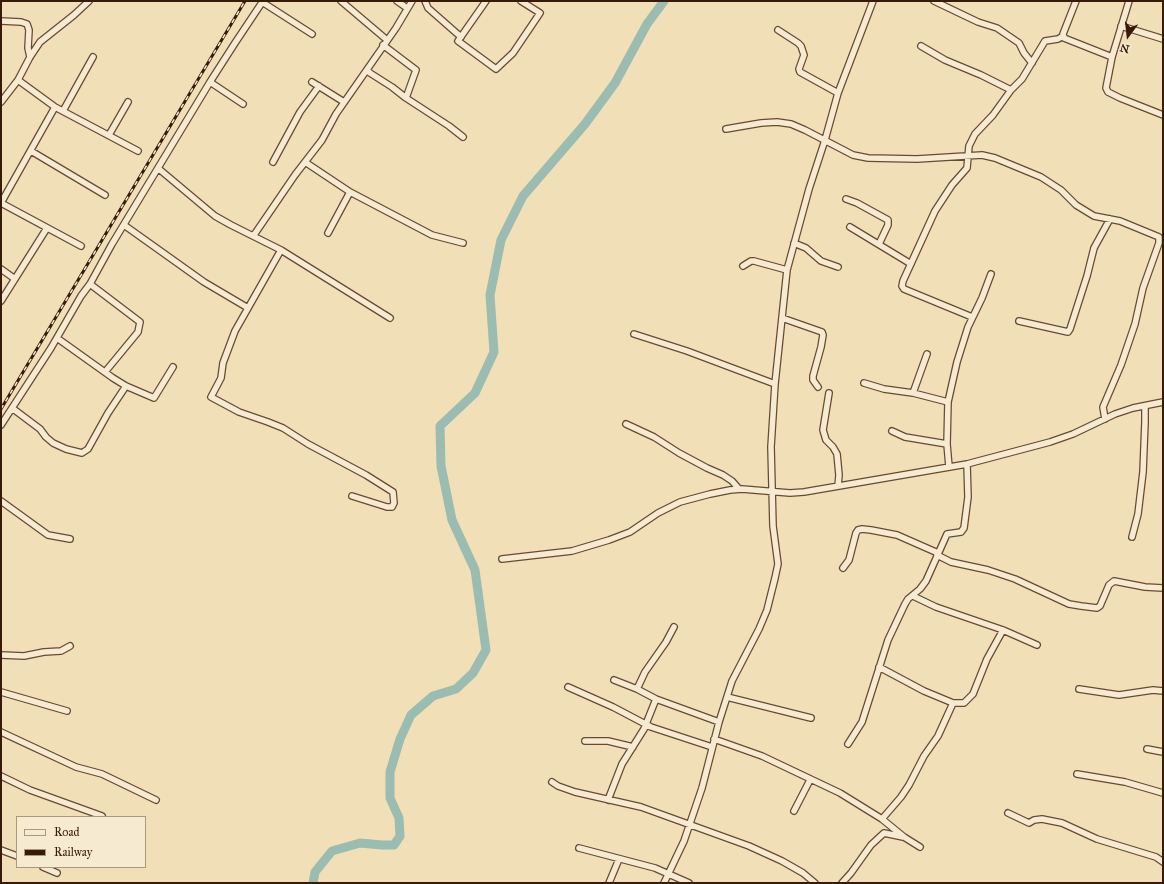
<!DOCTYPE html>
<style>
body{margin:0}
#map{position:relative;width:1164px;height:884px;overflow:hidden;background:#f1dfb7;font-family:"IM FELL Great Primer",serif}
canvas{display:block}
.frame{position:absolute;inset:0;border:2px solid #381a09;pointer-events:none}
.legend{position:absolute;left:16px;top:816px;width:130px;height:52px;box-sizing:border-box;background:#f6ead0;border:1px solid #aa9780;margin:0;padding:5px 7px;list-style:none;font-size:12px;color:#381a09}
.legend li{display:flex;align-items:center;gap:8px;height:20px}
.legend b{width:20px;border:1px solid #aa9780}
.north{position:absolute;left:1108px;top:16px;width:40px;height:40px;-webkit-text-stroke:3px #f6ead0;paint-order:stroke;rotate:195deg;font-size:11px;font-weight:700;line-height:16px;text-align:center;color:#381a09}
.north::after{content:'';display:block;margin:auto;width:14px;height:18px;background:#381a09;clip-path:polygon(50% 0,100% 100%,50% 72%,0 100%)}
</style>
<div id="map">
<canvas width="1164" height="884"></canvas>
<div class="frame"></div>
<ul class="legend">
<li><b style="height:5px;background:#f6ead0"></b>Road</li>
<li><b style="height:5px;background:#381a09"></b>Railway</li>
</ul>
<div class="north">N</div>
</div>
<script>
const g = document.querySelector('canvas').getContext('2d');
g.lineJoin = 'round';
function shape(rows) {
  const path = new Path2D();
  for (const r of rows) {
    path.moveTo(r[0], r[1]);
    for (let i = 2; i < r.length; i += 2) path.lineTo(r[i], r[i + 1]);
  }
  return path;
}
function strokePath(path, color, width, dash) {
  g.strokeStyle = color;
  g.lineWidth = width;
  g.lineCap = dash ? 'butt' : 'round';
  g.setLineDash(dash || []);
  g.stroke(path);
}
strokePath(shape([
 [313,883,315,872,332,851,360,843,382,845,394,845,400,836,399,818,390,798,390,772,400,739,411,715,433,696,456,689,473,673,486,650,475,570,452,520,441,466,440,426,475,393,494,352,490,295,501,240,523,196,585,124,615,83,647,24,664,1]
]), '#9bbcb0', 9);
const minor = shape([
 [341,1,387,40],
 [397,1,407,8],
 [425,1,428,8,461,37],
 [486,1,458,41,496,69,513,53,540,13,521,1],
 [934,1,978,22,997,28,1019,43,1024,53,1032,63],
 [1076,1,1063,34,1064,38,1112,57],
 [1129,1,1112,57,1106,88,1108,92,1120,98,1163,115],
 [262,2,312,34],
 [1,21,21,22,27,24,29,30,28,48,30,57],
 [1121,26,1163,39],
 [778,30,798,43,801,46,804,55,799,69,800,72,838,93],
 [383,45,416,70,406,98],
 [921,46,945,60,981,75,1011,90],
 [367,70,370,73,392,87,406,98,449,126,463,137],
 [18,80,55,107,138,151],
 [210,82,243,104],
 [312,82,344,102],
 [1,102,18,80,30,57,40,42,74,15,89,1],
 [63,111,93,57],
 [726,129,761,123,777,122,791,124,805,130,853,155,868,158,917,159,982,155,995,158,1041,177,1061,190,1076,205,1094,216,1120,221,1159,237,1159,243,1143,288,1135,324,1121,365,1103,407,1105,419],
 [109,135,128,102],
 [31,151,105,195],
 [273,162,300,112,319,86],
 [305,162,350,192,432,235,463,243],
 [159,169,215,216,231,225,281,250,390,318],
 [846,199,857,203,888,220,888,225,879,244],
 [1,203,55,107],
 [1,203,81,246],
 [124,225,204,282,248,308],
 [850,227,911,264],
 [328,233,350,192],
 [254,235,295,175,322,140,336,114,396,28,412,1],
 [794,243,806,248,821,261,838,267],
 [281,250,235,331,223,363,221,378,211,397,239,412,268,422,283,428,308,444,366,475,393,492,394,503,392,507,387,507,352,496],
 [743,266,751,261,754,261,787,270],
 [1,269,15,279],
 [90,284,140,322,138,332,105,372],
 [1,301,47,228],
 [972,317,904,289,902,286,903,281,935,211,952,185,967,168,969,146,975,134,993,115,1011,90,1022,79,1045,41,1058,39,1063,36],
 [782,318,822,332,823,335,821,347,813,376,813,380,818,387],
 [1019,321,1068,332,1070,329,1087,276,1094,248,1110,219],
 [634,334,687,351,775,384],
 [57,338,113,378,126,386,154,398,173,367],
 [864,383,884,389,913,393,948,402],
 [829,393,823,430,826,440,833,447,837,454,839,475,838,486],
 [913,393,927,354],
 [12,408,40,429,46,437,53,443,66,449,82,453,88,449,108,413,126,386],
 [626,424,654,437,679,453,707,468,723,475,732,481,739,489],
 [1,425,51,348,81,296,90,284,112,244,210,82,235,43,263,1],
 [892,431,905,437,947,444],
 [949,467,947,444,948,402,957,362,968,327,982,298,991,274],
 [1,501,48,535,70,539],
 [1132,537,1138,514,1143,472,1145,422,1145,406],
 [937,555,951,562,988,570,1015,579,1069,604,1081,606,1097,608,1100,606,1109,585,1114,581,1145,587,1163,588],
 [502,559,572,551,609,540,630,532,658,513,680,502,710,494,730,490,742,489,790,493,804,492,967,464,1050,442,1073,434,1115,414,1133,408,1163,402],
 [843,568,849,560,856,533,858,530,862,529,871,530,897,535,938,553],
 [913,596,936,607,1003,630,1037,645],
 [1,655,24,656,44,652,61,651,70,646],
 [879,667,924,691,953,703,964,703,973,694,987,659,1003,630],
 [614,680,637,689,656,699,719,722],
 [568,687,613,707,651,727,712,747],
 [637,689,645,672,666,642,674,627],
 [1079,689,1119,695,1153,690,1163,691],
 [1,692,67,711],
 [727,697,811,718],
 [1,732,76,767,102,774,156,800],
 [714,739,762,756,840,793,882,819,904,837,920,847],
 [585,741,608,741,633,747],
 [848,744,862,722,888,640,905,604,908,599,920,589,926,581,947,534,961,532,964,528,968,497,967,464],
 [1147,749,1163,752],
 [1077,774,1125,782,1163,793],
 [1,776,30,790,102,816],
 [552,782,558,786,575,792,641,807,749,846,782,861,803,873,815,883],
 [608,800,622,764,644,729,656,699],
 [794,811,810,780],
 [1008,813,1029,823,1034,820,1042,819,1062,823,1097,839,1156,857,1163,862],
 [882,819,901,797,909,785,924,756,938,736,953,703],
 [579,848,655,868,689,883],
 [1,850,17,856],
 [43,867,57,873],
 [609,883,619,859],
 [664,883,684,841,702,788,719,722,732,681,759,629,767,610,775,578,778,564,773,526,771,447,775,384,787,270,809,189,825,140,838,93,873,1],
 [842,883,851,873,871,845,884,833,903,837]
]);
strokePath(minor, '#664b34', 8);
strokePath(minor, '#f6ead0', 5.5);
const rail = shape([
 [1,409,245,1]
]);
strokePath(rail, '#381a09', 3);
strokePath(rail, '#f6ead0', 1.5, [4.5]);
</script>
